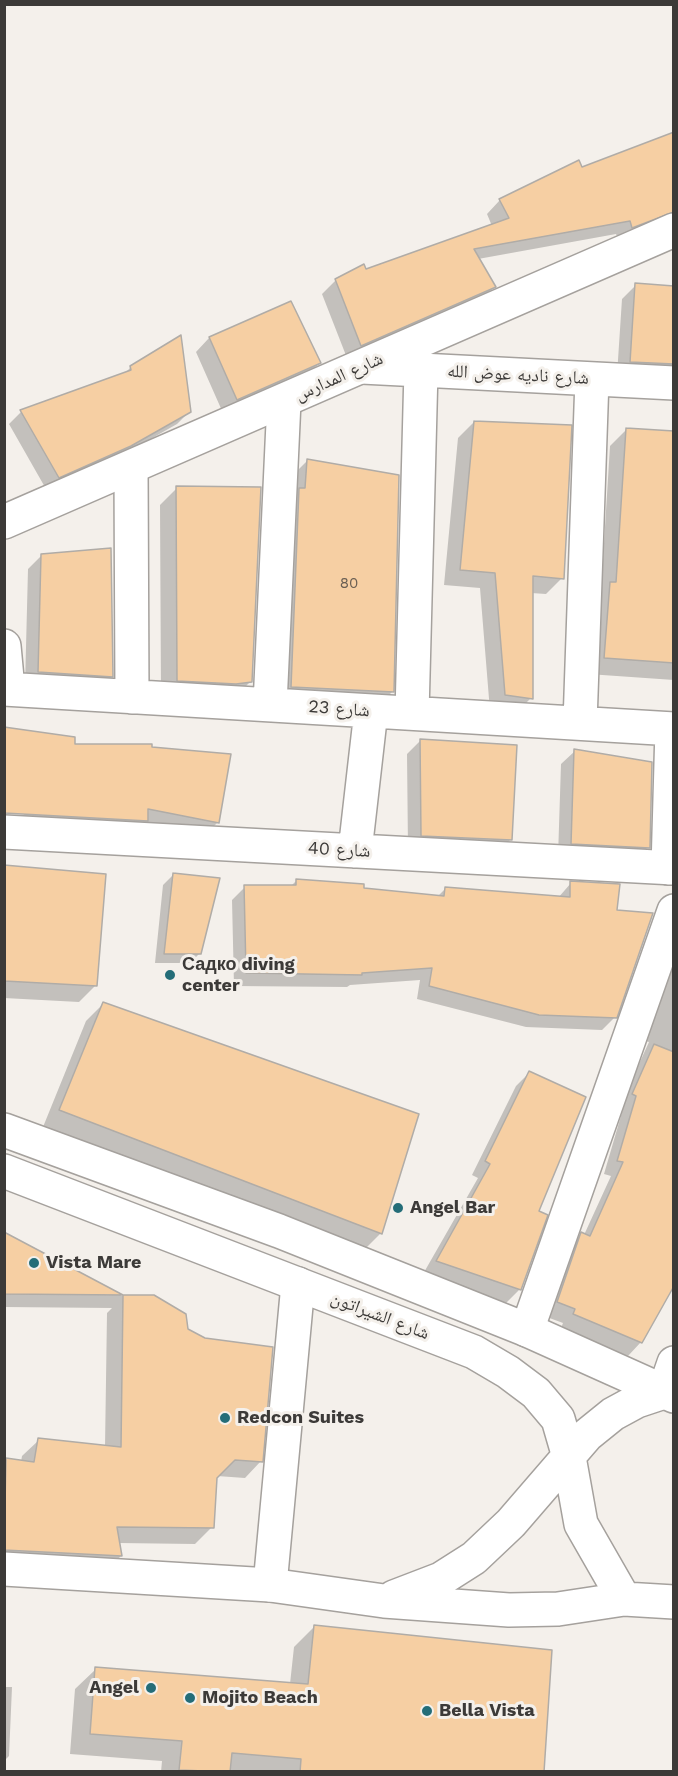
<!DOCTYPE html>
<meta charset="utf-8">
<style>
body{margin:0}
#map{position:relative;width:678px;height:1776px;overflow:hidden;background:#f4f0eb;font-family:"Work Sans",sans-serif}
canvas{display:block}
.frame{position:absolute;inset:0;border:6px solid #3c3a38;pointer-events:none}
</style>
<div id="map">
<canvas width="678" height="1776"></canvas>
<div class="frame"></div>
</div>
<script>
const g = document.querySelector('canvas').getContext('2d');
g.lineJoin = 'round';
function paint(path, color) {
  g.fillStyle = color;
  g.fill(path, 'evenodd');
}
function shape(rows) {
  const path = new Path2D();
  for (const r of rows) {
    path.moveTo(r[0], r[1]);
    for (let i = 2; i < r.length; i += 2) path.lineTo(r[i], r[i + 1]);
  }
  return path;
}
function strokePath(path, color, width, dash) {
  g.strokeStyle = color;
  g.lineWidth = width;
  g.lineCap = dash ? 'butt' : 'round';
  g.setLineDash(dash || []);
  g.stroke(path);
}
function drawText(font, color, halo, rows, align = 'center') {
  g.font = font + ' "Work Sans","Noto Naskh Arabic",sans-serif';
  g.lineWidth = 6;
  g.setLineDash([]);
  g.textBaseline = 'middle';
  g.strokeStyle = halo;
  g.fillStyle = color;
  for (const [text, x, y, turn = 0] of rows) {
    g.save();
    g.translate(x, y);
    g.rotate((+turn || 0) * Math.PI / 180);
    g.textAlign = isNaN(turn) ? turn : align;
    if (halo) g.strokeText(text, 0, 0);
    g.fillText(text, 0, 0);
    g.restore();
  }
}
paint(shape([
 [674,133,674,224,619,240,616,234,478,259,494,287,481,300,347,358,322,294,336,280,492,226,487,214,500,200],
 [636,285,674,287,674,379,617,375,622,299],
 [290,302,319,363,306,377,223,413,196,352,209,338],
 [131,367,190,411,177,424,117,458,46,489,9,424,21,412,124,374],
 [474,422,562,578,546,594,531,593,531,698,515,714,490,711,480,588,444,585,458,438],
 [627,429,674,432,674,680,588,674,601,592,610,446],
 [307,461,392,692,371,713,271,708,286,482],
 [177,488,251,681,234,698,161,697,160,505],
 [42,555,112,676,98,690,25,686,28,569],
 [421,740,510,840,496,854,408,849,407,754],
 [74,745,218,822,205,835,24,827,25,746],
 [575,751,648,847,634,861,558,857,561,764],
 [4,867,96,985,79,1002,4,998],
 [173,875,200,953,190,963,155,963,163,885],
 [297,880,437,897,446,888,558,898,571,883,616,911,615,1017,602,1030,526,1027,417,999,420,980,350,985,347,987,234,986,232,900,245,887,290,887],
 [674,946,674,1283,641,1342,628,1356,561,1328,563,1323,544,1316,568,1247,582,1234,584,1235,611,1176,604,1174,623,1109,619,1108,649,1042,641,1040],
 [103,1004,381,1233,364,1250,43,1127,86,1021],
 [529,1073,538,1211,520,1289,506,1303,423,1274,478,1178,472,1175,516,1086],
 [4,1234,122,1296,154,1297,187,1330,261,1461,245,1478,217,1476,212,1527,195,1544,118,1543,121,1556,104,1572,4,1567,4,1462,21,1462,22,1456,39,1440,105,1447,107,1313,112,1308,4,1307],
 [314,1627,542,1772,161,1772,162,1761,70,1754,75,1689,96,1669,290,1684,294,1647],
 [4,1687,12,1687,9,1756,4,1761]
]), '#0003');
const building = shape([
 [674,132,674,212,632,228,630,221,474,249,496,287,361,346,335,279,364,264,366,269,509,218,499,199,579,160,582,167,674,132],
 [635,283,674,286,674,364,630,362,635,283],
 [291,301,321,363,237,400,209,337,291,301],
 [181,335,191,412,131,446,59,478,20,410,131,370,130,366,181,335],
 [474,421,572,425,564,579,533,576,533,699,505,695,495,573,460,570,474,421],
 [626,428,674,431,674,663,604,658,610,582,616,582,626,428],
 [307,459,399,475,394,692,291,687,299,488,305,488,307,459],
 [176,486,261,487,252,682,236,684,177,681,176,486],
 [111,548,113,677,38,672,41,554,111,548],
 [4,727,75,737,75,744,152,744,152,747,231,754,219,823,148,809,148,821,4,813,4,727],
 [420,739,517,745,512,840,421,836,420,739],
 [574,749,652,762,650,848,571,844,574,749],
 [4,865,106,874,97,986,4,981,4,865],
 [173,873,220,878,201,954,164,954,173,873],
 [296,879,364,884,364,888,444,896,445,887,570,897,570,881,620,884,617,910,653,913,617,1018,539,1015,429,986,432,968,362,973,362,975,246,973,244,885,296,885,296,879],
 [103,1002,419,1114,382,1234,59,1110,103,1002],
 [654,1044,674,1052,674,1286,642,1343,573,1314,575,1309,557,1302,581,1232,590,1236,623,1162,617,1161,636,1096,632,1094,654,1044],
 [529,1071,586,1097,539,1211,548,1215,521,1290,436,1261,490,1164,485,1161,529,1071],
 [4,1232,123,1295,4,1294,4,1232],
 [123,1295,154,1295,186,1314,188,1329,205,1338,273,1347,263,1462,235,1460,217,1478,214,1528,117,1527,122,1556,4,1550,6,1458,34,1462,38,1438,121,1447,123,1295],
 [314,1625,552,1650,544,1772,300,1772,301,1759,232,1753,230,1772,179,1770,182,1741,90,1734,95,1667,308,1684,314,1625]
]);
paint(building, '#f6cfa3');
strokePath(building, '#b0aca7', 1.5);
const street = shape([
 [362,367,674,383],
 [131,468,132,697],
 [4,646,8,689],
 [4,689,674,729],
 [270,705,284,401],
 [412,713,421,370],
 [580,723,592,379],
 [4,832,674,868],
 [355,851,371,711],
 [668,868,672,729],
 [527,1330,674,911],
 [664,1392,674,1363],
 [270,1585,298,1284]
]);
const secondary = shape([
 [4,522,674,230],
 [4,1130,279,1231,527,1330,674,1396],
 [4,1171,474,1352,508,1372,536,1393,558,1419,569,1457,581,1524,624,1599],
 [4,1569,270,1585,384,1601,509,1610,558,1609,624,1599,674,1602],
 [394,1597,441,1579,474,1558,511,1523,587,1435,613,1414,637,1401,664,1392]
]);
strokePath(street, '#a5a19d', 36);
strokePath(secondary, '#a5a19d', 36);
strokePath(street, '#fff', 33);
strokePath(secondary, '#fff', 33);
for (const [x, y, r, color] of [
 [170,975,6,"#246d78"],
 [398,1208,6,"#246d78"],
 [34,1263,6,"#246d78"],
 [225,1418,6,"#246d78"],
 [151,1688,6,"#246d78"],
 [190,1698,6,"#246d78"],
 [427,1711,6,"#246d78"]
]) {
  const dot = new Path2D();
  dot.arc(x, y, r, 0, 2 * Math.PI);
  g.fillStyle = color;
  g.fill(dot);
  strokePath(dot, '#f4f0eb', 2);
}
drawText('15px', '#6a5f53', null, [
 ["80",349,584]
]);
drawText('18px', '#3c3a38', '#f4f0eb', [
 ["شارع ناديه عوض الله",518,375,3],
 ["شارع المدارس",339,377,-24],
 ["شارع 23",339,709,4],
 ["شارع 40",339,850,3],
 ["شارع الشيراتون",380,1316,21]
]);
drawText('bold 18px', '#3c3a38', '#f4f0eb', [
 ["Садко diving",182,965],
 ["center",182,986],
 ["Angel Bar",410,1208],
 ["Vista Mare",46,1263],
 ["Redcon Suites",237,1418],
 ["Angel",139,1688,"right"],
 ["Mojito Beach",202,1698],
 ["Bella Vista",439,1711]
], 'left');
</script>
